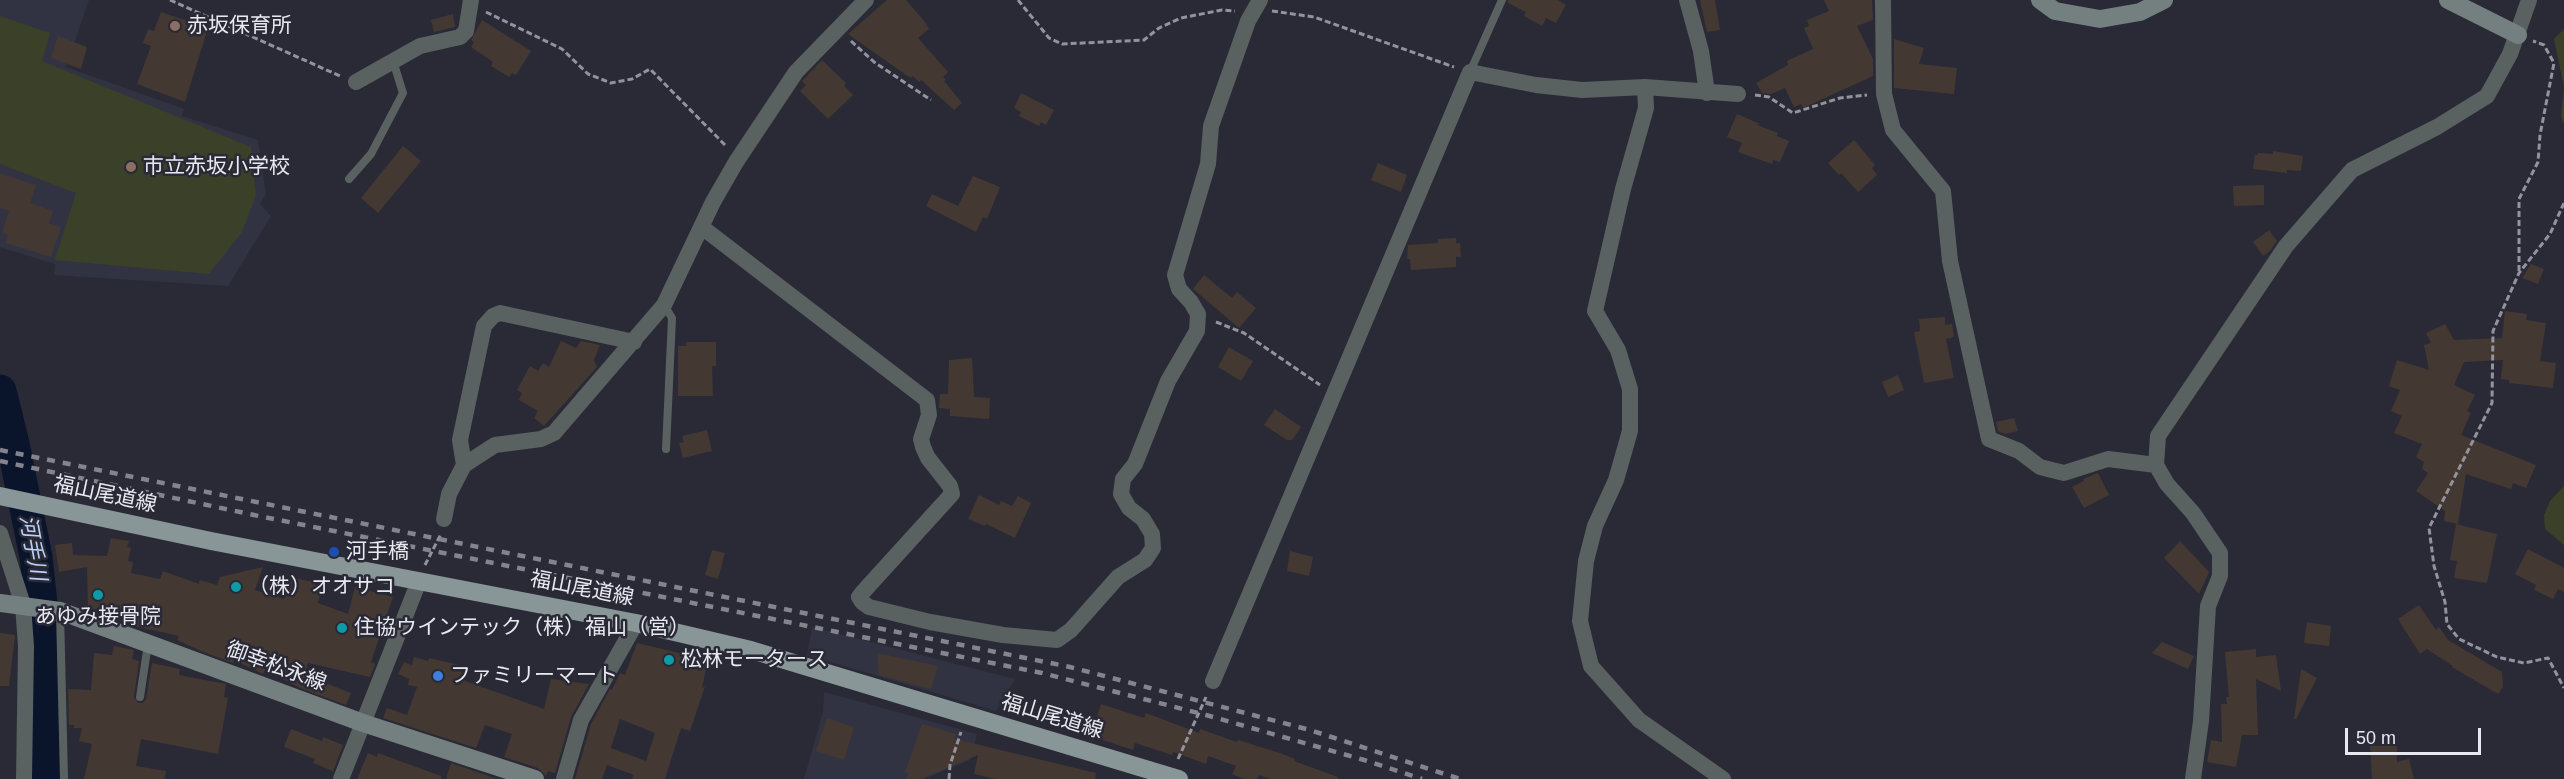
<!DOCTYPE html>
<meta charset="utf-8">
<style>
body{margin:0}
#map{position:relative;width:2564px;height:779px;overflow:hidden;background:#292a35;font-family:Arial,sans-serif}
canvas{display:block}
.scale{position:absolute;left:2345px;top:728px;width:136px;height:27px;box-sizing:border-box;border:3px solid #e8e9f0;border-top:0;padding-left:8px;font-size:18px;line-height:21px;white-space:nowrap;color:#e8e9f0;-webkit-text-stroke:4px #292a35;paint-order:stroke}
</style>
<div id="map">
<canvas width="2564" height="779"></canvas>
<div class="scale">50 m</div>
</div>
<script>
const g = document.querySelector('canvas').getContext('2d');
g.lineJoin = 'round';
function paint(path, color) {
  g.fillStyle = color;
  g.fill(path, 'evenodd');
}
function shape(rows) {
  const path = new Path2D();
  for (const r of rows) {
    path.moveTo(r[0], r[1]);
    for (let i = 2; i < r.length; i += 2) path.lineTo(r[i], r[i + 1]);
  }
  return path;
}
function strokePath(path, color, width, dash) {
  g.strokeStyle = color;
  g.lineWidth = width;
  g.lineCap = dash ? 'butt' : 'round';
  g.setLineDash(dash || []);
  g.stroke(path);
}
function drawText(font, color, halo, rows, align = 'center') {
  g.font = font + ' Arial,"Noto Sans JP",sans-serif';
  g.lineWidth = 5;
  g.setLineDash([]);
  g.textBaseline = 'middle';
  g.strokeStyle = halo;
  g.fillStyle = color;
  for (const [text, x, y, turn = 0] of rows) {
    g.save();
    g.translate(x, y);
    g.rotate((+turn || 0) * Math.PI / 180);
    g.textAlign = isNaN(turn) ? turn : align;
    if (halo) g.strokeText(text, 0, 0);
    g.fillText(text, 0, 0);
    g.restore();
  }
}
paint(shape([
 [0,0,89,0,66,67,184,109,182,116,258,140,266,194,260,204,271,216,228,286,54,275,55,264,0,247],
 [812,627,1015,679,996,711,807,655],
 [824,692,977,734,970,760,924,779,804,779,823,711]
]), '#313343');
paint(shape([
 [0,16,50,33,42,61,251,147,256,195,242,232,209,274,55,260,76,193,0,164],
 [2564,29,2564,124,2561,117,2564,87,2554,39],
 [2564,486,2564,545,2545,529,2544,515,2550,501]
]), '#3b4029');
strokePath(shape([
 [0,391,13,444,36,557,46,650,45,779]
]), '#0a152c', 33);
paint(shape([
 [887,0,906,0,925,22,929,29,918,38,948,72,943,77,946,80,944,81,962,103,954,110,921,80,919,82,913,76,911,78,906,75,848,34],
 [1508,0,1558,0,1566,5,1556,23,1546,18,1542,26,1524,16,1526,12,1508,3],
 [1700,0,1715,0,1720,30,1707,32],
 [1824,0,1872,0,1873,20,1857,26,1873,59,1873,76,1803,108,1801,104,1794,107,1785,88,1771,94,1762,93,1756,83,1788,65,1787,61,1813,49,1804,28,1809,26,1807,20,1829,11],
 [161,12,208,28,185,102,137,84,151,46,143,43,148,29,154,31],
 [453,14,455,27,434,32,431,20],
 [482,20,531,51,516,75,512,73,509,77,491,66,493,62,471,47,474,42,471,40],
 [58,36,87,47,81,69,51,58],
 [1894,39,1924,48,1919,64,1957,68,1954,94,1894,88],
 [822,60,846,83,844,86,853,95,828,119,800,91,806,85,802,81,804,79],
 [1021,93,1054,110,1046,125,1041,122,1039,126,1019,116,1021,112,1014,108],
 [1737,114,1760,124,1757,125,1778,133,1777,136,1789,141,1780,162,1773,160,1772,164,1738,152,1742,143,1727,137],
 [1854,140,1875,165,1872,168,1877,175,1858,192,1841,173,1839,175,1828,163],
 [403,146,421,161,378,213,361,198],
 [2273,151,2303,156,2301,171,2287,170,2287,173,2253,169,2255,155,2258,155,2258,153,2273,154],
 [1378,163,1407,175,1401,192,1371,180],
 [0,173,36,185,30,203,53,211,49,223,61,227,51,257,6,243,8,235,2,233,9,211,0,208],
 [973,176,1000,187,987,219,983,217,976,232,926,206,932,194,958,206],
 [2264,185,2264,205,2234,206,2233,186],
 [2269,230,2277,241,2270,251,2263,256,2253,242],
 [1456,238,1456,243,1460,243,1461,257,1456,257,1456,267,1411,270,1410,259,1407,259,1408,245,1438,243,1438,239],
 [2531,264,2544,269,2538,284,2522,278],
 [1204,275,1232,298,1237,292,1256,308,1239,328,1193,289],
 [2505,311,2527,314,2526,320,2546,323,2540,361,2556,363,2553,388,2509,383,2509,380,2501,379,2503,360,2464,362,2454,385,2475,395,2467,411,2471,413,2461,435,2536,465,2526,488,2513,483,2511,489,2466,474,2458,524,2444,521,2445,511,2416,491,2428,473,2422,469,2424,462,2416,457,2422,444,2394,433,2402,416,2391,411,2400,390,2389,386,2397,360,2429,370,2424,345,2431,343,2426,333,2445,324,2454,340,2502,338],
 [1945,317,1945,325,1952,324,1954,337,1946,339,1954,378,1924,383,1914,332,1920,331,1919,319],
 [561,341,576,348,581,341,600,345,594,360,597,367,544,426,534,418,538,411,519,400,522,393,517,390,530,366,538,371,543,363,549,367],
 [686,342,716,342,716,366,712,366,713,396,678,396,678,346,686,346],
 [1229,347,1253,361,1241,381,1218,367],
 [972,358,974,397,990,398,989,419,950,416,950,409,939,408,940,394,948,394,949,360],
 [1898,375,1904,390,1888,397,1882,382],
 [1275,409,1301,427,1292,440,1287,440,1264,425],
 [2014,418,2018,431,2005,434,1998,431,1996,422],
 [707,430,712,451,683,458,679,443,684,442,682,436],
 [2098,473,2109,495,2084,508,2072,487,2084,481,2083,479],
 [979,495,999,505,1001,501,1012,506,1018,496,1031,503,1015,538,986,524,985,526,968,519],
 [2456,524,2497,534,2487,583,2454,578,2457,561,2450,560],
 [111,538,129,541,127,547,131,548,128,561,133,562,131,573,160,579,163,571,199,584,200,580,217,585,220,577,263,567,255,590,284,599,290,577,322,584,318,603,348,614,355,587,393,597,371,662,375,664,370,677,308,663,305,675,351,693,346,705,300,688,265,670,263,674,234,660,233,663,201,651,177,640,179,636,130,625,134,609,88,609,87,567,59,572,55,545,72,543,73,555,107,556],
 [2180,541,2209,572,2199,594,2164,558],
 [2528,549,2564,568,2564,592,2558,589,2553,599,2534,590,2536,585,2515,574],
 [712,550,725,553,718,579,705,575],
 [1290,551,1313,557,1309,576,1287,571],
 [2419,605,2436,630,2439,627,2448,640,2502,672,2503,687,2498,694,2452,667,2453,666,2427,649,2420,654,2398,619],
 [2307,622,2331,626,2329,646,2304,643],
 [0,633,15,635,9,686,0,686],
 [2162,642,2194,656,2188,669,2152,653],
 [637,643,708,660,702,688,705,686,690,731,681,728,665,779,632,779,634,775,607,765,602,779,575,779,591,724,610,689,612,690,620,673,625,675],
 [620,719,655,733,646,761,611,748],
 [114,646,134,650,132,659,139,661,134,697,138,703,143,703,146,699,152,663,180,669,179,675,226,684,224,697,228,698,218,754,141,739,136,766,166,771,165,779,84,779,92,744,79,741,82,728,74,728,74,725,69,725,68,689,91,690,94,653,112,655],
 [2256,649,2256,657,2276,655,2281,691,2256,679,2258,735,2242,735,2236,767,2207,762,2211,740,2222,742,2221,704,2227,704,2226,697,2229,697,2225,652],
 [877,653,938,666,931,689,879,675],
 [414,657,428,661,429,658,468,667,465,681,544,709,551,679,589,684,571,717,555,773,548,771,546,776,538,768,504,757,512,734,485,725,476,748,383,718,387,708,407,715,417,687,408,685,409,679,398,674,404,662,412,665],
 [2301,669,2317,678,2296,719,2294,719],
 [1101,704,1144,718,1146,713,1199,733,1200,729,1237,742,1238,740,1280,753,1295,759,1294,761,1338,777,1338,779,1270,779,1259,775,1257,779,1244,779,1232,774,1236,766,1208,756,1206,764,1173,752,1172,755,1135,743,1133,750,1091,736],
 [827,718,854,727,844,760,816,751],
 [922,724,956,734,955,739,1096,773,1095,779,995,779,974,774,978,755,921,779,906,779,909,773,905,772],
 [291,729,322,741,323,737,343,745,333,771,313,763,315,759,284,747],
 [2370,746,2397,746,2397,762,2409,759,2414,779,2372,779],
 [368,753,377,757,378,753,441,776,441,779,357,779],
 [451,763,494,778,497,779,446,779]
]), '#443833');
strokePath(shape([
 [170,0,340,76],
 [1018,0,1049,38,1062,44,1144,40,1159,28,1181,18,1222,10,1235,11],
 [1272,11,1314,17,1454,67],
 [486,12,562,49,588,74,611,83,632,79,650,69,727,147],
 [851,41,874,62,931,100],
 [1755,95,1769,97,1793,113,1840,98,1867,95],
 [2564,203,2550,234,2519,273,2493,331,2492,403,2429,528,2434,566,2445,602,2447,624,2459,639,2497,657,2524,663,2548,658,2564,688],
 [2519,271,2519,199,2538,162,2540,135,2554,63,2544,45,2533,41],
 [1216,322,1244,333,1320,385],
 [425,565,441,534],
 [1178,759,1206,697],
 [949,779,950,765,961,732]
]), '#92939c', 3, [6, 3]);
strokePath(shape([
 [1470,72,1502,0],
 [349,179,371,154,403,93,393,61],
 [664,305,672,318,666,449],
 [60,612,64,779],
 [140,697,148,644]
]), '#5a6161', 8);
strokePath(shape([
 [1687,0,1701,51,1707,93],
 [1883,0,1884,94,1893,130,1943,191,1950,261,1989,439,2019,451,2040,467,2064,473,2108,459,2156,465],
 [356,82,420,46,460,37,466,31,471,0],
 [1645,87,1646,108,1623,189,1595,311,1618,350,1630,389,1630,431,1616,480,1595,526,1586,561,1580,621,1591,666,1639,720,1723,779],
 [703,228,927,400,929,415,921,439,923,447,928,458,950,486,952,494,862,593,859,597,862,602,869,607,930,622,1003,635,1057,640,1071,630,1118,577,1145,560,1153,548,1152,534,1143,519,1129,508,1121,494,1123,479,1135,464,1168,381,1197,331,1198,314,1191,302,1179,289,1175,275,1208,164,1211,126,1248,21,1260,0],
 [464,465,460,440,484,326,493,316,500,313,634,342],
 [444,519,449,494,464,465,495,445,541,439,554,433,664,305,713,202,736,162,796,72,866,0],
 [0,533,23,605,26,646,24,779],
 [1213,681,1470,72,1536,85,1582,90,1645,87,1738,94],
 [341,779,419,581],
 [564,779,581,720,636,623],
 [2193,779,2201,721,2208,606,2220,576,2220,553,2193,513,2167,484,2156,465,2158,436,2286,246,2352,170,2437,127,2487,96,2510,54,2529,0]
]), '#5a6161', 16);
strokePath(shape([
 [2040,0,2055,11,2100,19,2140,12,2164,0],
 [2448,0,2518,35],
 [0,603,60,611,363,723,535,779]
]), '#747f80', 18);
strokePath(shape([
 [0,496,211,541,636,623,751,650,1179,779]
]), '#889697', 18);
strokePath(shape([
 [0,450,1070,667,1310,730,1460,779],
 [0,461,254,515,1042,673,1206,715,1364,760,1422,779]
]), '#83848d', 4.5, [8, 8]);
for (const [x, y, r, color] of [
 [175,26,6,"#8d6e63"],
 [131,167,6,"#8d6e63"],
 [334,552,6,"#1a4fb4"],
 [236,587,6,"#0f9aa8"],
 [98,595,6,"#0f9aa8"],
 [342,628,6,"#0f9aa8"],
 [669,660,6,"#0f9aa8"],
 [438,676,6,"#3f7fe0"]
]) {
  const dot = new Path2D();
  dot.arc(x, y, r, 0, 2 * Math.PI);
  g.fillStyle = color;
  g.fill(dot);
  strokePath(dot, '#292a35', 2);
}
drawText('21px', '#e8e9f0', '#292a35', [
 ["赤坂保育所",187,26],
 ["市立赤坂小学校",143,167],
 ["河手橋",346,552],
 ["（株）オオサコ",248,587],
 ["あゆみ接骨院",98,617,"center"],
 ["住協ウインテック（株）福山（営）",354,628],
 ["松林モータース",681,660],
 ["ファミリーマート",450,676]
], 'left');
drawText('21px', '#e8e9f0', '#292a35', [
 ["福山尾道線",105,495,12],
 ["福山尾道線",582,589,11],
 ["御幸松永線",276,667,20],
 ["福山尾道線",1052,717,17]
]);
drawText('italic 22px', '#bcd2fb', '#292a35', [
 ["河手川",32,548,80]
]);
</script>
